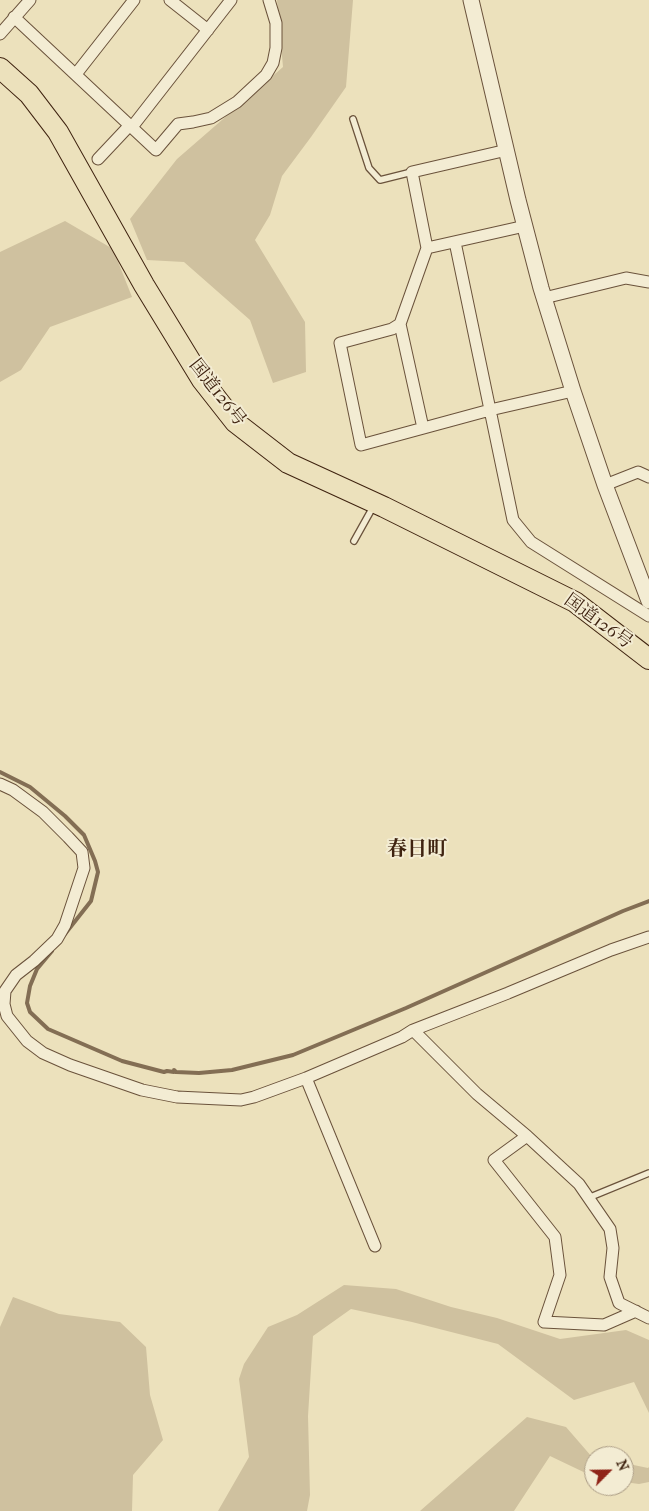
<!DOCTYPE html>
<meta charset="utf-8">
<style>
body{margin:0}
#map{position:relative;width:649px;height:1511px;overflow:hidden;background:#ece1bc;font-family:"IM FELL French Canon",serif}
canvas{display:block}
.north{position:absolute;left:584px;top:1446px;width:50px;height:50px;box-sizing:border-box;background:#f3ecd3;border:1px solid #ab9c85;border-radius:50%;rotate:67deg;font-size:14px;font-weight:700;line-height:20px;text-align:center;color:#3f2310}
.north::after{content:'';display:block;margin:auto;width:18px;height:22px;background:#8f2418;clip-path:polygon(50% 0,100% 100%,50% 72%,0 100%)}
</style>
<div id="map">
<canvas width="649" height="1511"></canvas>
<div class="north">N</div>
</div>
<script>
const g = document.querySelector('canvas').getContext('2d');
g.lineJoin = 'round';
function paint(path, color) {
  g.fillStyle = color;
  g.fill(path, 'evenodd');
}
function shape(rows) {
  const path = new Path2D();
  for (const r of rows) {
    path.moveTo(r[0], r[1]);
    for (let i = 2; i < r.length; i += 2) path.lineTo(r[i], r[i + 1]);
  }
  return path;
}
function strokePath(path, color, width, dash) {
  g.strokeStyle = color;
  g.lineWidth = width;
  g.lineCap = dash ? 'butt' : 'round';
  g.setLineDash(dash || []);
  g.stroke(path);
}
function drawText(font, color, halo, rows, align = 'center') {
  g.font = font + ' "IM FELL French Canon","Noto Serif JP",serif';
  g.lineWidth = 4;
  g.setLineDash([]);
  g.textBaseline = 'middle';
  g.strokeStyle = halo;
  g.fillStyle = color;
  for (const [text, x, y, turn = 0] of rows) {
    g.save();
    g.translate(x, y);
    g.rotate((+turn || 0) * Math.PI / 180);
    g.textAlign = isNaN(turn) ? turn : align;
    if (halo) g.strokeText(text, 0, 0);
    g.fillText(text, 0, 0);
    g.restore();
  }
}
paint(shape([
 [277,0,353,0,346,87,311,137,282,176,270,215,255,240,305,322,306,372,273,383,250,320,184,262,147,260,130,219,177,159,283,67],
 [65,221,113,249,132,297,50,327,21,370,0,382,0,252],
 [344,1285,396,1289,451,1307,497,1318,560,1339,626,1330,649,1340,649,1413,634,1382,574,1400,498,1344,412,1322,351,1309,313,1336,308,1416,310,1495,307,1511,218,1511,249,1457,239,1379,244,1364,268,1327,297,1315],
 [13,1297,59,1314,120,1322,146,1347,150,1395,163,1440,133,1475,132,1511,0,1511,0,1327],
 [527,1417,566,1427,592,1457,594,1458,594,1477,550,1456,514,1511,420,1511],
 [624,1463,648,1468,649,1467,649,1482,639,1484,624,1482]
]), '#cfc19f');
strokePath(shape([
 [0,772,30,787,65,816,84,835,95,861,98,872,91,901,65,934],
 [52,951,37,969,30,986,27,1003,30,1012,48,1029,122,1061,164,1072,167,1071,174,1072,174,1070,176,1072,199,1073,232,1070,293,1055,406,1008,623,911,649,901]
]), '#836e54', 4);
const service = shape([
 [353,119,369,168,380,180,412,172],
 [354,541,373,507],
 [588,1198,649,1173]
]);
const minor = shape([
 [170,0,208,30],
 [14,17,156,150,178,124,193,122,211,118,237,102,266,75,273,63,276,48,276,23,269,0],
 [0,34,30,0],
 [76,74,134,0],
 [132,127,231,0],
 [507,150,412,172,427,248,400,324,392,329,340,343,361,445,490,410,573,391],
 [98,159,130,125],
 [455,242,513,520,531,542,649,616],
 [427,248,525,226],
 [544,298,626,278,649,282],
 [400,324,423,428],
 [605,485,638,472,649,477],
 [0,784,13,790,43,812,68,837,82,852,84,868,65,925,57,939,34,961,16,975,5,991,4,1004,7,1016,27,1041,43,1053,70,1065,142,1090,177,1097,241,1100,254,1097,306,1078,402,1037,413,1030,508,993,611,950,649,937],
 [413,1030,477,1094,527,1136,579,1184,610,1229,613,1248,610,1277,619,1303,649,1318],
 [306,1078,375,1246],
 [527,1136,494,1160,555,1237,560,1275,544,1322,604,1325,636,1311]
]);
const tertiary = shape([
 [471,0,518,200,541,288,573,391,605,485,649,601]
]);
const trunk = shape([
 [0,68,29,94,58,132,144,285,202,380,235,422,288,463,384,507,575,602,649,659]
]);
strokePath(service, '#6a523b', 8);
strokePath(minor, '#6a523b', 13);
strokePath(tertiary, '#6a523b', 17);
strokePath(trunk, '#3f2310', 22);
strokePath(service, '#f3ecd3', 5.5);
strokePath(minor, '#f3ecd3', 11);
strokePath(tertiary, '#f3ecd3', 15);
strokePath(trunk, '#ece1bc', 20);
drawText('18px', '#3f2310', '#f3ecd3', [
 ["国道126号",217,393,52],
 ["国道126号",598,622,36]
]);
drawText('bold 20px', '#3f2310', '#f3ecd3', [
 ["春日町",417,850]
]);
</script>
